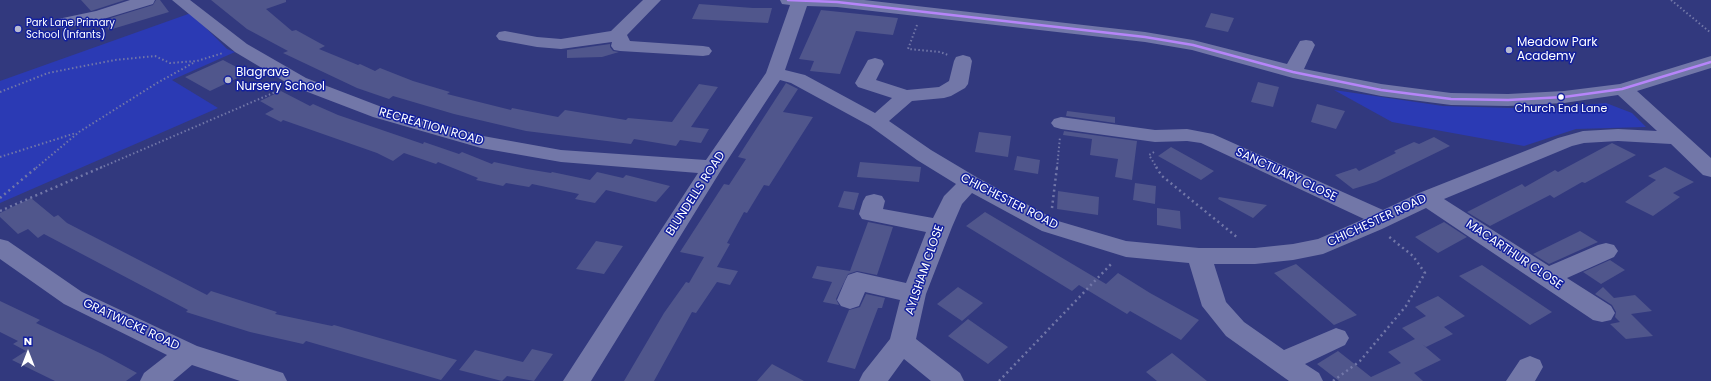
<!DOCTYPE html>
<style>
body{margin:0}
#map{position:relative;width:1711px;height:381px;overflow:hidden;background:#32397e;font-family:Poppins,sans-serif}
canvas{display:block}
.north{position:absolute;left:8px;top:333px;width:40px;height:40px;-webkit-text-stroke:3px #13209d;paint-order:stroke;rotate:0deg;font-size:11px;font-weight:700;line-height:16px;text-align:center;color:#fff}
.north::after{content:'';display:block;margin:auto;width:14px;height:18px;background:#fff;clip-path:polygon(50% 0,100% 100%,50% 72%,0 100%)}
</style>
<div id="map">
<canvas width="1711" height="381"></canvas>
<div class="north">N</div>
</div>
<script>
const g = document.querySelector('canvas').getContext('2d');
g.lineJoin = 'round';
function paint(path, color) {
  g.fillStyle = color;
  g.fill(path, 'evenodd');
}
function shape(rows) {
  const path = new Path2D();
  for (const r of rows) {
    path.moveTo(r[0], r[1]);
    for (let i = 2; i < r.length; i += 2) path.lineTo(r[i], r[i + 1]);
  }
  return path;
}
function strokePath(path, color, width, dash) {
  g.strokeStyle = color;
  g.lineWidth = width;
  g.lineCap = dash ? 'butt' : 'round';
  g.setLineDash(dash || []);
  g.stroke(path);
}
function drawText(font, color, halo, rows, align = 'center') {
  g.font = font + ' Poppins,sans-serif';
  g.lineWidth = 3;
  g.setLineDash([]);
  g.textBaseline = 'middle';
  g.strokeStyle = halo;
  g.fillStyle = color;
  for (const [text, x, y, turn = 0] of rows) {
    g.save();
    g.translate(x, y);
    g.rotate((+turn || 0) * Math.PI / 180);
    g.textAlign = isNaN(turn) ? turn : align;
    if (halo) g.strokeText(text, 0, 0);
    g.fillText(text, 0, 0);
    g.restore();
  }
}
paint(shape([
 [191,13,227,49,235,52,172,80,218,108,0,203,0,81],
 [1334,90,1443,106,1545,109,1606,103,1632,113,1646,127,1576,129,1524,146,1392,122]
]), '#2b3ab4');
paint(shape([
 [81,0,125,0,91,11],
 [156,0,160,0,169,12,109,30,101,21,153,5],
 [211,0,286,0,286,2,266,9,292,31,296,30,325,46,319,49,358,65,360,64,375,71,380,68,413,81,450,92,447,94,511,110,512,108,558,117,565,110,626,120,628,118,672,122,699,84,718,87,691,127,709,129,701,143,680,140,676,146,634,139,631,144,526,131,454,114,393,96,389,99,357,88,283,53,288,51,247,29],
 [699,4,753,8,772,8,768,23,692,19],
 [821,10,898,18,893,35,856,31,840,74,810,71,814,61,799,59],
 [1211,13,1234,18,1228,32,1205,27],
 [610,44,610,47,613,51,619,52,602,57,567,58,567,50],
 [223,60,248,73,210,91,185,77],
 [1258,82,1279,87,1273,107,1251,102],
 [786,83,798,89,783,112,813,117,769,186,764,185,747,213,744,212,727,243,730,244,717,267,738,271,730,285,717,282,696,313,692,312,654,381,624,381,664,313,686,282,689,283,704,257,680,252,724,184,729,185,746,159,738,157],
 [281,91,310,106,313,104,338,115,423,144,424,142,459,154,462,152,492,164,494,162,527,169,551,173,552,172,590,180,597,172,623,178,626,175,670,186,656,202,606,190,595,203,575,199,579,194,532,184,529,187,506,183,503,186,476,180,478,178,438,162,436,164,404,153,393,161,377,153,283,120,281,122,265,114,274,109,260,101],
 [1317,104,1345,111,1336,129,1311,122],
 [1067,111,1115,117,1115,123,1066,116],
 [1064,131,1137,141,1132,180,1115,177,1118,159,1090,155,1092,139,1063,135],
 [979,132,1011,136,1008,157,975,152],
 [1434,137,1450,146,1376,182,1353,189,1335,175,1356,168,1359,171,1396,153,1394,151,1414,142,1419,144],
 [1612,143,1636,155,1585,183,1582,182,1554,198,1550,195,1490,226,1467,212,1522,184,1525,187,1555,170,1558,172],
 [1171,147,1214,171,1201,180,1158,156],
 [1017,156,1040,160,1038,174,1014,170],
 [860,162,921,167,919,182,857,177],
 [1665,167,1694,182,1673,193,1680,197,1653,216,1625,202,1656,180,1648,176],
 [1135,183,1156,186,1155,204,1133,200],
 [844,191,859,193,854,210,838,207],
 [1058,191,1099,197,1098,215,1057,209],
 [1219,197,1267,205,1253,218,1218,199],
 [31,198,54,217,58,215,67,223,207,295,211,291,277,312,275,314,332,326,334,325,457,360,441,380,306,341,303,344,250,332,186,312,188,310,44,234,38,238,28,229,18,234,0,217,0,213],
 [1157,208,1180,211,1181,229,1157,225],
 [985,212,1106,284,1118,273,1150,293,1199,320,1181,340,1130,311,1127,314,1079,285,1072,291,966,226],
 [868,222,893,227,877,275,857,271,848,274,836,299,839,305,823,302,832,282,812,278,817,266,850,271],
 [1444,222,1467,237,1438,253,1415,237],
 [1580,231,1598,242,1549,264,1533,254],
 [596,241,623,246,604,274,576,269],
 [1610,260,1625,270,1601,284,1583,272],
 [1296,264,1357,315,1334,325,1274,273],
 [1482,265,1552,312,1530,325,1459,276],
 [958,287,983,303,962,321,937,304],
 [1603,287,1614,298,1635,295,1652,311,1631,314,1653,336,1626,339,1610,324,1620,322,1615,317,1616,312,1612,305,1595,294],
 [866,294,885,298,882,308,878,308,855,369,827,362,849,310,860,307],
 [1438,296,1465,316,1444,327,1453,334,1426,347,1422,344,1441,360,1414,373,1423,381,1339,381,1317,364,1338,351,1371,377,1401,363,1388,352,1415,339,1402,328,1426,316,1415,307],
 [0,301,40,320,36,323,102,354,137,373,126,381,55,381,12,360,26,351,13,344,18,341,0,332],
 [968,319,1008,347,988,364,948,336],
 [532,349,553,354,534,381,507,376,502,381,459,370,475,350,523,362],
 [1172,353,1207,381,1157,381,1146,372],
 [772,364,804,381,757,381]
]), '#50568c');
strokePath(shape([
 [1671,0,1711,33],
 [917,25,908,49,940,52,948,55],
 [0,92,48,73,115,60,155,56,170,63,197,61,223,53],
 [1154,152,1149,155,1157,168],
 [0,157,76,133],
 [36,168,79,132,157,83,195,62],
 [100,168,280,90],
 [1057,168,1060,137]
]), '#7277a8', 2, [1.5, 2.5]);
strokePath(shape([
 [1156,167,1162,176,1238,238],
 [0,198,37,167],
 [1052,208,1057,167],
 [0,211,102,167],
 [999,381,1113,262],
 [1333,381,1360,361,1406,306,1425,273,1413,256,1388,236]
]), '#7277a8', 2.5, [2, 3.5]);
paint(shape([
 [130,0,155,0,153,4,100,20,64,28,58,27,55,23,58,19,96,11,130,0],
 [172,0,190,0,247,44,306,78,387,109,483,136,561,150,706,160,766,73,790,5,782,4,780,0,864,0,1145,32,1193,40,1287,64,1300,41,1306,40,1312,41,1315,45,1304,69,1381,84,1451,93,1508,94,1564,91,1620,84,1711,56,1711,68,1637,91,1711,158,1711,177,1703,175,1671,144,1618,141,1584,143,1572,146,1444,199,1549,266,1598,245,1606,243,1614,245,1618,251,1614,257,1567,278,1611,306,1615,313,1611,320,1602,322,1593,320,1426,208,1382,229,1323,254,1293,260,1255,264,1214,264,1226,302,1244,322,1284,350,1336,328,1345,331,1349,338,1345,345,1305,364,1319,373,1323,381,1289,381,1226,336,1202,306,1189,263,1126,257,1042,231,972,193,962,204,952,227,926,294,916,339,960,373,964,381,931,381,904,359,888,381,859,381,863,373,890,339,900,300,865,292,859,306,850,309,841,306,837,300,845,281,848,275,857,272,906,283,926,232,862,219,859,214,863,201,866,196,874,194,882,196,885,201,883,209,933,218,944,196,956,184,917,160,870,126,791,83,780,80,723,167,591,381,563,381,698,173,561,162,481,148,373,117,292,86,235,52,172,0],
 [807,6,837,7,1145,42,1192,50,1293,78,1381,96,1451,105,1508,106,1564,103,1618,95,1657,131,1618,129,1583,131,1558,138,1419,193,1383,210,1213,134,1187,129,1155,130,1061,117,1054,119,1051,123,1054,127,1061,129,1155,142,1187,141,1201,143,1364,219,1318,239,1293,244,1255,248,1199,248,1126,241,1058,221,978,178,931,150,889,121,912,101,944,98,951,96,965,88,968,84,972,61,970,57,963,55,956,57,954,61,949,81,939,87,907,90,876,80,884,64,882,60,875,58,868,60,855,83,858,87,892,98,875,113,805,75,785,70,807,6],
 [643,0,661,0,627,35,630,41,703,46,709,47,712,51,709,55,703,56,620,51,614,50,611,46,612,42,561,49,537,47,499,40,496,36,499,32,505,31,537,37,561,39,611,31,643,0],
 [0,239,8,241,82,292,197,346,283,373,287,381,240,381,192,365,173,381,140,381,144,373,167,355,64,304,0,259,0,239],
 [1530,356,1540,360,1543,367,1535,381,1506,381,1520,360,1530,356]
]), '#7277a8');
strokePath(shape([
 [788,0,837,2,1145,37,1193,45,1293,72,1381,90,1451,99,1508,100,1564,97,1622,89,1711,62]
]), '#b685f9', 2.5);
for (const [x, y, r, color] of [
 [18,29,4,"#b7bad2"],
 [1509,50,4,"#b7bad2"],
 [228,80,4,"#b7bad2"],
 [1561,97,3.5,"#fff"]
]) {
  const dot = new Path2D();
  dot.arc(x, y, r, 0, 2 * Math.PI);
  g.fillStyle = color;
  g.fill(dot);
  strokePath(dot, '#13209d', 1.5);
}
drawText('10px', '#fff', '#13209d', [
 ["Park Lane Primary",26,23],
 ["School (Infants)",26,35]
], 'left');
drawText('11px', '#fff', '#13209d', [
 ["Church End Lane",1561,109]
]);
drawText('12px', '#fff', '#13209d', [
 ["Meadow Park",1517,43],
 ["Academy",1517,57],
 ["Blagrave",236,73],
 ["Nursery School",236,87]
], 'left');
drawText('12px', '#fff', '#13209d', [
 ["RECREATION ROAD",431,127,16],
 ["SANCTUARY CLOSE",1286,175,25],
 ["BLUNDELLS ROAD",696,194,-57],
 ["CHICHESTER ROAD",1009,202,27],
 ["CHICHESTER ROAD",1377,221,-25],
 ["MACARTHUR CLOSE",1514,255,34],
 ["AYLSHAM CLOSE",925,270,-71],
 ["GRATWICKE ROAD",131,325,25]
]);
</script>
